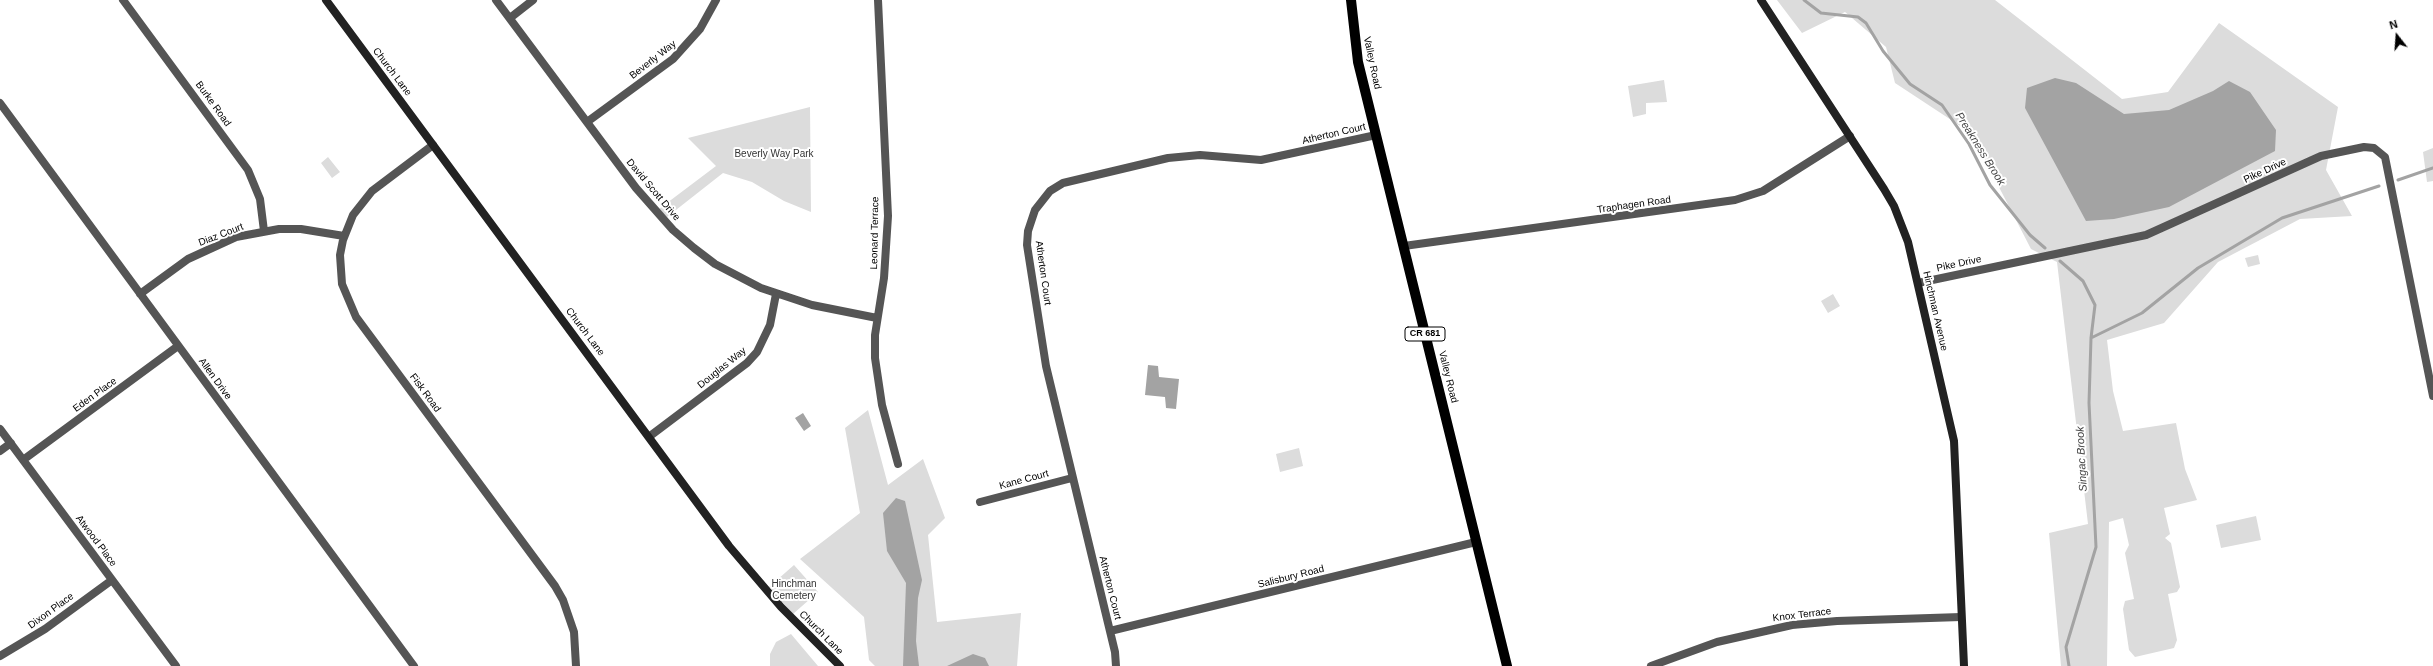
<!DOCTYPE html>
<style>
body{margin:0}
#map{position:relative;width:2433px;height:666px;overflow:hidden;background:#fff;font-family:Arial,sans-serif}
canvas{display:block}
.north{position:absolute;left:2377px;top:16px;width:40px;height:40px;-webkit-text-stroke:3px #fff;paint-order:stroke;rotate:343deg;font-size:11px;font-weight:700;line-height:16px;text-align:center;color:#000}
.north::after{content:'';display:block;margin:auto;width:14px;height:18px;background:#000;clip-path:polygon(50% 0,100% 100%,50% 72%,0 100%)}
</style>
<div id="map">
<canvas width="2433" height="666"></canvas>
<div class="north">N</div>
</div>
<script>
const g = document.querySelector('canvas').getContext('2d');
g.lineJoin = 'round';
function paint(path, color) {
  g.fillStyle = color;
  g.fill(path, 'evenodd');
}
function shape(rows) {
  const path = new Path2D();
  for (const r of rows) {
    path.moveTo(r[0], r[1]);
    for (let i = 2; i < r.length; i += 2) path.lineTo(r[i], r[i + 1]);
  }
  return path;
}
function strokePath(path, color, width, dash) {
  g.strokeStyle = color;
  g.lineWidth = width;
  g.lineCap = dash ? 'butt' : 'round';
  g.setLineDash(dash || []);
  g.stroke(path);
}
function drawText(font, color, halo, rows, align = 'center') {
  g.font = font + ' Arial,sans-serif';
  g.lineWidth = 4;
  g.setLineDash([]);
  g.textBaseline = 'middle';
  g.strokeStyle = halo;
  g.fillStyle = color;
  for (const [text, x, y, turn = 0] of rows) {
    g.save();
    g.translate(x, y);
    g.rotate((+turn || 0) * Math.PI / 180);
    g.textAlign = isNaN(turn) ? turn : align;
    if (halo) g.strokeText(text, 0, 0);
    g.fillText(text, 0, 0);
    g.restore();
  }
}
paint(shape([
 [1777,0,1995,0,2122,99,2168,92,2219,23,2338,107,2326,170,2352,216,2300,219,2218,262,2164,323,2107,340,2113,391,2123,431,2176,423,2185,469,2197,500,2164,508,2170,534,2165,538,2171,543,2180,587,2177,592,2168,594,2177,640,2174,648,2135,657,2129,650,2123,609,2125,601,2134,599,2125,553,2129,545,2123,518,2109,522,2107,666,2061,666,2049,533,2088,524,2057,262,2031,249,1971,133,1895,83,1886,47,1845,12,1802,33],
 [1664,80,1667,102,1646,103,1646,114,1633,117,1628,86],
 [810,107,811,212,784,201,752,182,723,173,667,217,659,209,716,166,688,138],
 [2433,148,2433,181,2427,182,2423,152],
 [328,157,340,172,332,178,321,163],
 [2258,255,2260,264,2248,267,2245,258],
 [1833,294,1840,306,1828,313,1821,301],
 [868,410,888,485,923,459,945,518,928,535,937,622,1021,613,1017,666,875,666,869,660,864,617,800,559,860,513,845,428],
 [1299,448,1303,466,1280,472,1276,454],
 [2256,516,2261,540,2221,548,2216,525],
 [794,565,818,592,793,614,769,587],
 [791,634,818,666,770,666,770,654,776,642]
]), '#dcdcdc');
paint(shape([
 [2055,78,2076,83,2124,114,2169,110,2213,91,2229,81,2250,92,2276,130,2275,151,2169,207,2114,219,2086,221,2025,108,2027,88],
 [1148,365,1158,366,1159,377,1179,379,1176,409,1166,408,1165,397,1145,395],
 [803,413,811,426,804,431,795,418],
 [896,498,905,501,922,580,918,598,916,641,919,666,903,666,906,583,887,551,883,513],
 [973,654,985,658,989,666,947,666]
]), '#a3a3a3');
strokePath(shape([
 [1804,0,1821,13,1858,17,1866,23,1883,51,1910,84,1942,105,1969,144,1990,185,2030,235,2045,248],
 [2398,180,2433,168],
 [2060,261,2083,281,2095,305,2091,338,2089,403,2096,547,2066,647,2069,666],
 [2091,338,2142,313,2198,268,2282,218,2379,186]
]), '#a3a3a3', 3);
strokePath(shape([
 [123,0,248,170,260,199,264,231],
 [496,0,636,188,673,230,694,248,715,264,761,288,812,305,877,318],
 [878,0,888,216,884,278,875,335,875,358,882,405,898,464],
 [510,18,533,0],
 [0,103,414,666],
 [587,122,673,59,700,29,716,0],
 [433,145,372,191,353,215,343,240,340,255,342,284,356,317,555,586,563,600,574,632,576,666],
 [1404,246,1735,200,1763,191,1850,136],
 [1918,283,2146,235,2321,156,2364,147,2374,148,2385,157,2433,396],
 [140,294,188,259,236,237,279,229,301,229,344,236],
 [0,429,176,666],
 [650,436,747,363,757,352,770,325,776,294],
 [0,451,11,443],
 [23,460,178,346],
 [980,502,1072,478],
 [1110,631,1476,542],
 [0,656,45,629,112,580],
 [1116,666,1115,652,1046,366,1027,245,1028,231,1035,210,1050,191,1063,183,1168,158,1200,155,1261,160,1376,135],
 [1651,666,1717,642,1792,625,1837,621,1961,617]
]), '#555', 8);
strokePath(shape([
 [326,0,729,546,781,607,840,666],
 [1761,0,1884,189,1894,206,1908,242,1954,441,1964,666]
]), '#222', 8);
strokePath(shape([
 [1351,0,1358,62,1507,666]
]), '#000', 10);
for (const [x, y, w] of [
 [1425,334,40]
]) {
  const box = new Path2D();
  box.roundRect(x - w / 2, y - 7, w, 14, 3);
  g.fillStyle = '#fff';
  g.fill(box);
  strokePath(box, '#000', 1);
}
drawText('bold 9px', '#000', null, [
 ["CR 681",1425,334]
]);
drawText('10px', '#000', '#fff', [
 ["Beverly Way",653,60,-38],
 ["Valley Road",1372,63,78],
 ["Church Lane",392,72,53],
 ["Burke Road",213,104,54],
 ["Atherton Court",1334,134,-13],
 ["Pike Drive",2265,171,-25],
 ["David Scott Drive",653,190,50],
 ["Traphagen Road",1634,205,-8],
 ["Leonard Terrace",875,233,-89],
 ["Diaz Court",221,235,-21],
 ["Pike Drive",1959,264,-12],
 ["Atherton Court",1043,273,82],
 ["Hinchman Avenue",1935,311,77],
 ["Church Lane",585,332,53],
 ["Douglas Way",722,368,-39],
 ["Valley Road",1448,377,76],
 ["Allen Drive",215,379,54],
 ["Fisk Road",425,393,54],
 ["Eden Place",95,395,-36],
 ["Kane Court",1024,480,-15],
 ["Atwood Place",96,541,53],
 ["Salisbury Road",1291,577,-14],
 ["Atherton Court",1110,588,76],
 ["Dixon Place",51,611,-36],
 ["Knox Terrace",1802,615,-7],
 ["Church Lane",821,633,45]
]);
drawText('10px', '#333', '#fff', [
 ["Beverly Way Park",774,154],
 ["Hinchman",794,584],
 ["Cemetery",794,596]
]);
drawText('italic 11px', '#444', '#fff', [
 ["Preakness Brook",1980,149,58],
 ["Singac Brook",2082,459,-93]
]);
</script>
